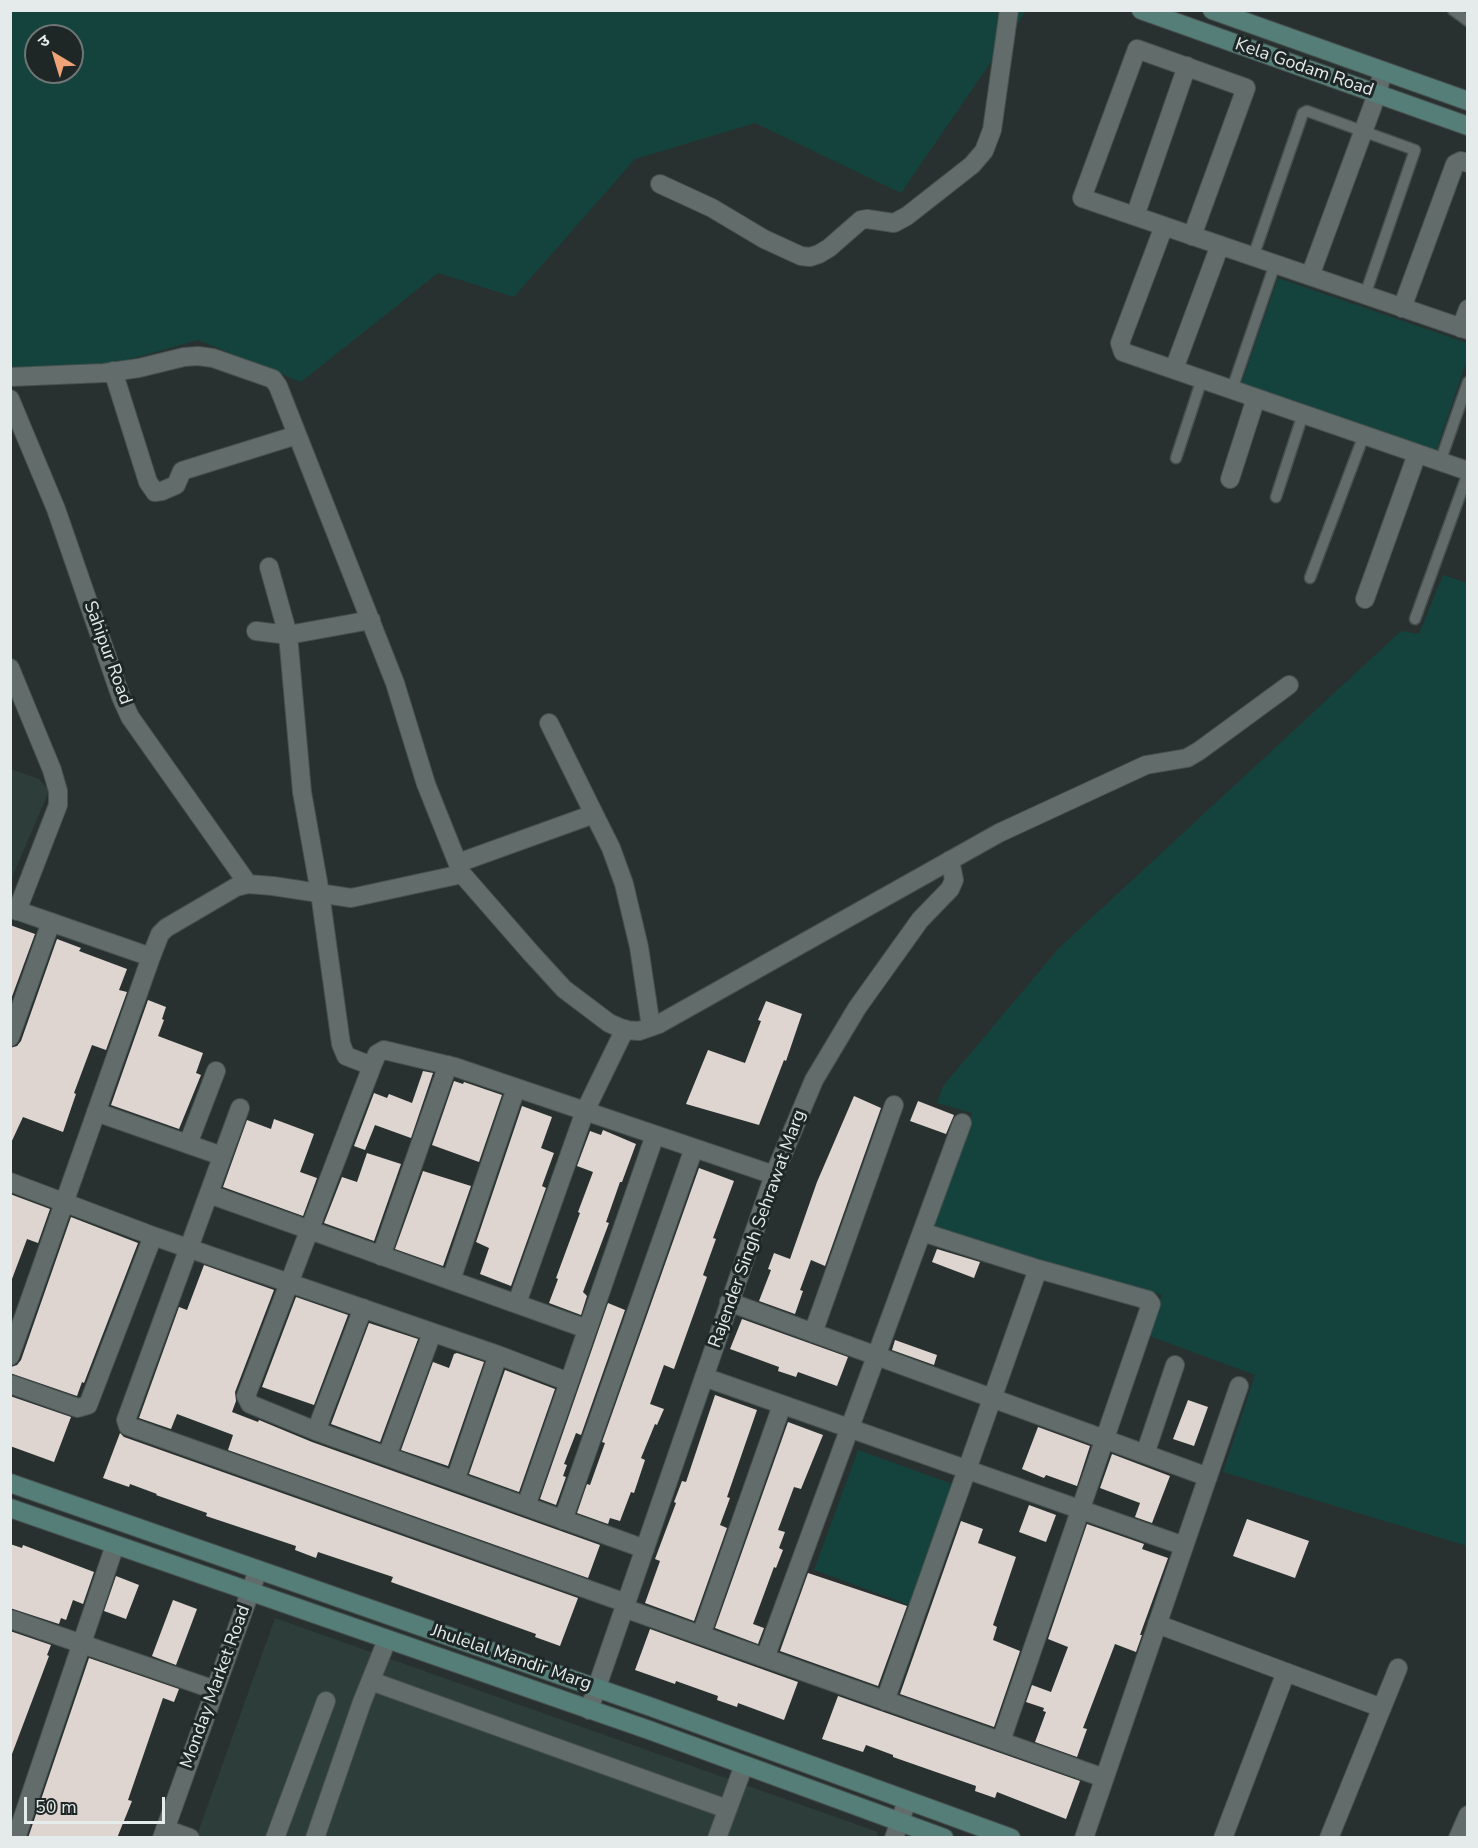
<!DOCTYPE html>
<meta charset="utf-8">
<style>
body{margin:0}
#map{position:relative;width:1478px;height:1848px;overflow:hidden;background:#28312f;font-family:"Nunito Sans","Noto Sans Devanagari",sans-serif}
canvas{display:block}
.frame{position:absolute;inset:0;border:12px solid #e5ebea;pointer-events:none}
.north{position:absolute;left:24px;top:24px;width:60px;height:60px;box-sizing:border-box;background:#1e2725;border:2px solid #6e7574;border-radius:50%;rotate:322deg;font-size:16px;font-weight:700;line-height:24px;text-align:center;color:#e5ebea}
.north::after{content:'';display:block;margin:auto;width:21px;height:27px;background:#efa377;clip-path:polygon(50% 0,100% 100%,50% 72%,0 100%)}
.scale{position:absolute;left:24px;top:1797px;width:141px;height:27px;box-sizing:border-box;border:3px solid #e5ebea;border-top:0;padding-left:8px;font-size:18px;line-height:21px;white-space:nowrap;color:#e5ebea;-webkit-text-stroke:4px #1e2725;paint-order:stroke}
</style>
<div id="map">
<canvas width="1478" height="1848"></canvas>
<div class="frame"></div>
<div class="north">उ</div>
<div class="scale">50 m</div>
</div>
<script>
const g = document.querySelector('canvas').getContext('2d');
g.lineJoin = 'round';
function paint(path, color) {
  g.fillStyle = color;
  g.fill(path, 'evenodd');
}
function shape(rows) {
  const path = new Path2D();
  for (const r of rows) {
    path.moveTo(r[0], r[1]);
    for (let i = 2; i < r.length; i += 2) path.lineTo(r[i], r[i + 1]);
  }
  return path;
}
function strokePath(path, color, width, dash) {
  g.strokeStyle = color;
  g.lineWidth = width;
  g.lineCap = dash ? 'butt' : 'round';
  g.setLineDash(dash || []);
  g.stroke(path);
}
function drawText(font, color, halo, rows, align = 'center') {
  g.font = font + ' "Nunito Sans",sans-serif';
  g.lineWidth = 6;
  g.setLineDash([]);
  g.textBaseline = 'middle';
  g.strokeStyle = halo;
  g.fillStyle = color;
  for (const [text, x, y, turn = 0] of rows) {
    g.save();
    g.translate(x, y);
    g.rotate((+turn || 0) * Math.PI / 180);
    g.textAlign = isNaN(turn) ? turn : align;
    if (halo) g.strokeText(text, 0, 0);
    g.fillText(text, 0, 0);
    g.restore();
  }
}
paint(shape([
 [11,769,39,779,49,791,11,880],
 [275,1618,878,1832,876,1838,196,1838]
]), '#2c3d3a');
paint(shape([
 [10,11,1026,11,901,193,755,123,635,159,514,297,438,273,301,382,198,340,110,365,12,369],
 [36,36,72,36,72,72,36,72],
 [1278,278,1467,343,1467,360,1436,451,1241,384],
 [1443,575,1467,583,1467,1546,1223,1472,1255,1375,1147,1335,1162,1295,933,1229,972,1113,937,1103,943,1086,1059,948,1401,631,1419,634],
 [858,1450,955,1485,910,1605,814,1570]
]), '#14433d');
paint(shape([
 [10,925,35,934,10,1002],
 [57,939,81,948,79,951,127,969,119,990,127,992,106,1050,92,1045,74,1093,76,1094,63,1132,23,1117,10,1145,10,1048,17,1046,21,1041],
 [148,1000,166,1007,162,1019,164,1020,158,1036,203,1053,196,1073,201,1075,179,1129,111,1105],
 [766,1001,802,1014,786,1061,784,1060,759,1125,686,1104,708,1050,745,1063,761,1021,758,1020],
 [423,1071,433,1073,411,1138,375,1125,365,1150,354,1146,374,1093,387,1098,389,1094,412,1103],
 [454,1081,463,1084,464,1082,502,1095,479,1162,432,1145],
 [854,1096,881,1108,825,1266,811,1260,800,1290,803,1291,795,1314,759,1301,771,1270,768,1269,774,1253,790,1259,817,1182],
 [918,1101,954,1115,946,1134,910,1121],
 [522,1106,552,1117,541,1148,554,1153,542,1186,546,1188,511,1286,480,1274,489,1248,476,1242],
 [274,1119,314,1134,300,1172,317,1178,303,1216,223,1187,247,1120,271,1129],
 [603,1130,636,1144,622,1182,620,1182,606,1222,609,1223,583,1292,587,1296,581,1315,549,1303,558,1279,556,1278,580,1213,578,1212,593,1172,577,1166,590,1131,601,1135],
 [367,1153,401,1164,374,1241,324,1223,342,1177,357,1182],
 [699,1168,734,1181,713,1238,716,1239,703,1275,707,1277,674,1369,664,1365,650,1404,664,1409,657,1425,655,1424,641,1458,645,1460,634,1493,631,1492,620,1521,610,1518,608,1524,577,1513,587,1484,590,1485,605,1443,602,1442],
 [423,1171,471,1186,443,1266,395,1249],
 [10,1194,50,1209,38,1243,27,1239,12,1279],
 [71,1217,138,1243,84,1383,82,1382,77,1396,10,1373,11,1367,17,1365,21,1360],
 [937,1249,980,1262,974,1278,932,1262],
 [204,1265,274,1290,235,1392,236,1401,232,1412,258,1422,259,1420,312,1442,600,1545,588,1578,228,1450,233,1435,177,1414,171,1429,139,1418,179,1307,187,1310],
 [296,1297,348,1315,314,1405,262,1387],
 [608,1303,625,1310,581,1435,576,1433,564,1464,567,1465,563,1476,566,1477,556,1505,540,1499],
 [742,1319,848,1357,837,1386,798,1372,796,1377,778,1371,779,1367,730,1349],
 [369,1323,418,1339,380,1442,331,1424],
 [895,1340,937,1355,934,1365,892,1350],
 [457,1353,484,1362,448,1466,401,1450,433,1362,449,1368,454,1354],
 [505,1370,555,1389,519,1492,469,1474],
 [715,1395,757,1410,727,1497,730,1498,720,1525,727,1528,694,1621,645,1603,660,1561,655,1559,676,1503,674,1502,682,1481,686,1482],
 [10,1396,71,1417,54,1462,10,1446],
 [1188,1400,1208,1407,1194,1446,1173,1439],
 [788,1422,823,1435,801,1489,794,1487,778,1530,785,1532,779,1548,783,1550,776,1568,774,1567,753,1624,764,1628,758,1644,715,1628],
 [1038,1427,1090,1446,1077,1486,1046,1475,1044,1478,1022,1469],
 [120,1433,124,1437,578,1598,560,1646,535,1637,536,1634,391,1582,393,1577,318,1552,316,1558,295,1550,296,1546,206,1516,207,1513,156,1495,157,1494,130,1484,129,1487,103,1478],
 [1112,1454,1170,1476,1152,1523,1135,1517,1140,1503,1100,1488],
 [1029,1505,1056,1515,1046,1542,1019,1532],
 [1247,1519,1309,1541,1295,1578,1233,1556],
 [961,1521,983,1529,978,1543,1016,1557,993,1625,997,1627,993,1640,1020,1651,994,1727,900,1694],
 [1087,1524,1144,1544,1142,1549,1168,1558,1140,1635,1142,1635,1136,1652,1115,1644,1083,1728,1087,1729,1077,1757,1035,1742,1046,1712,1043,1711,1044,1708,1026,1702,1032,1685,1051,1692,1068,1647,1048,1639],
 [10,1544,22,1548,23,1545,94,1572,83,1604,73,1600,66,1620,61,1618,59,1624,10,1608],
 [808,1573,907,1606,878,1686,780,1651],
 [116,1576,139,1585,126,1619,104,1611],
 [173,1600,197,1609,176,1665,152,1656],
 [650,1629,798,1682,784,1720,738,1703,737,1707,717,1700,718,1696,676,1681,675,1684,635,1670],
 [10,1631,51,1645,47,1655,49,1656,12,1754,10,1754],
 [89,1658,179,1689,174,1702,163,1698,128,1800,132,1801,117,1838,28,1838],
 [838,1696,1080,1781,1066,1819,997,1792,995,1798,975,1791,976,1786,893,1757,893,1755,866,1745,863,1752,822,1739]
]), '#ded5d0');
const lane = shape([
 [1453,10,1468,21],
 [1253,257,1303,113,1307,111,1415,150,1365,295],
 [1232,389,1275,264],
 [1176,458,1202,379],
 [1440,462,1468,382],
 [1276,497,1303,414],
 [1310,578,1364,435],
 [1415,619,1468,473]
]);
const street = shape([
 [660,184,712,208,764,239,801,256,810,257,819,254,829,248,861,220,867,219,894,223,907,216,972,165,984,151,992,130,1009,10],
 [1135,216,1187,66],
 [1164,226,1120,343,1123,352,1468,471],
 [1192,236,1246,88,1137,49,1082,198,1468,330],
 [1310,276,1377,94,1383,71],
 [1402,308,1455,164,1461,161,1468,163],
 [1461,328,1468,309],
 [1174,369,1220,245],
 [113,371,148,482,155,492,162,491,176,485,182,471,185,470,297,435],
 [10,377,104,373,139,368,184,357,198,356,213,358,273,379,278,386,395,683,426,784,462,874,531,953,564,989,609,1023,625,1030,639,1031,659,1024,999,833,1146,765,1187,758,1199,751,1289,685],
 [10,399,56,509,121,697,130,717,248,884],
 [1230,479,1256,398],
 [269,567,288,635,302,792,320,893,341,1044,346,1056,372,1066],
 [1365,599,1417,454],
 [256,631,288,635,371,620],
 [10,668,52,770,58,791,58,805,17,911],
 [549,723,594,814],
 [458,863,594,814,611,848,624,884,639,947,651,1027],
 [10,908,151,957,10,1356],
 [151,957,160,934,166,928,236,887,248,884,273,886,351,898,462,874],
 [10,1037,51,922],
 [240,1108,126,1420,128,1426,626,1603],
 [96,1112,222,1156],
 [188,1144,216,1071],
 [10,1182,153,1236,498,1355,569,1382],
 [209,1194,587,1329],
 [922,1232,1038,1269,1148,1300,1151,1304,1001,1741],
 [381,1256,448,1065],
 [451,1280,516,1088],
 [729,1302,1208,1477],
 [517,1303,585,1111,625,1029],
 [813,1333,894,1105],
 [704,1377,1184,1546],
 [10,1384,78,1408,88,1405,153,1236],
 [316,1431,363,1308],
 [1145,1454,1175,1365],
 [387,1456,432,1333],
 [455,1481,498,1355],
 [526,1506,655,1135],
 [563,1520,694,1148],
 [645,1549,316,1431,250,1404,246,1396,372,1066,377,1054,384,1050,455,1067,774,1175],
 [624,1608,1104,1778],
 [10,1619,215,1690],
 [1157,1624,1382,1708],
 [701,1635,782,1405],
 [765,1658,962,1123],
 [371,1681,727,1809],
 [885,1701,1038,1269],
 [589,1710,774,1175,814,1080,857,1008,920,920,950,889,954,880,950,860],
 [165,1829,190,1838],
 [16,1838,115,1545],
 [162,1838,258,1570],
 [275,1838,326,1701],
 [315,1838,362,1702,387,1640],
 [717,1838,744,1765],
 [894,1838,907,1801],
 [1084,1838,1239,1386],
 [1223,1838,1286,1672],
 [1329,1838,1398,1668],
 [1458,1838,1468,1815]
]);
const secondary = shape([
 [1141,10,1468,126],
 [1212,10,1468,101],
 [10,1483,654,1708,1011,1838],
 [10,1508,649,1730,944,1838]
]);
strokePath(lane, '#47504e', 13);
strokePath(street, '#47504e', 20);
strokePath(secondary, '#47504e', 20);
strokePath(lane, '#626c6a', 10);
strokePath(street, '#626c6a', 18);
strokePath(secondary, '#557e79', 18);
drawText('18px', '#e5ebea', '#1e2725', [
 ["Kela Godam Road",1304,68,19],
 ["Sahipur Road",107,653,70],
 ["Rajender Singh Sehrawat Marg",758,1229,-70],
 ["Jhulelal Mandir Marg",511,1658,19],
 ["Monday Market Road",216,1687,-70]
]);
</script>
